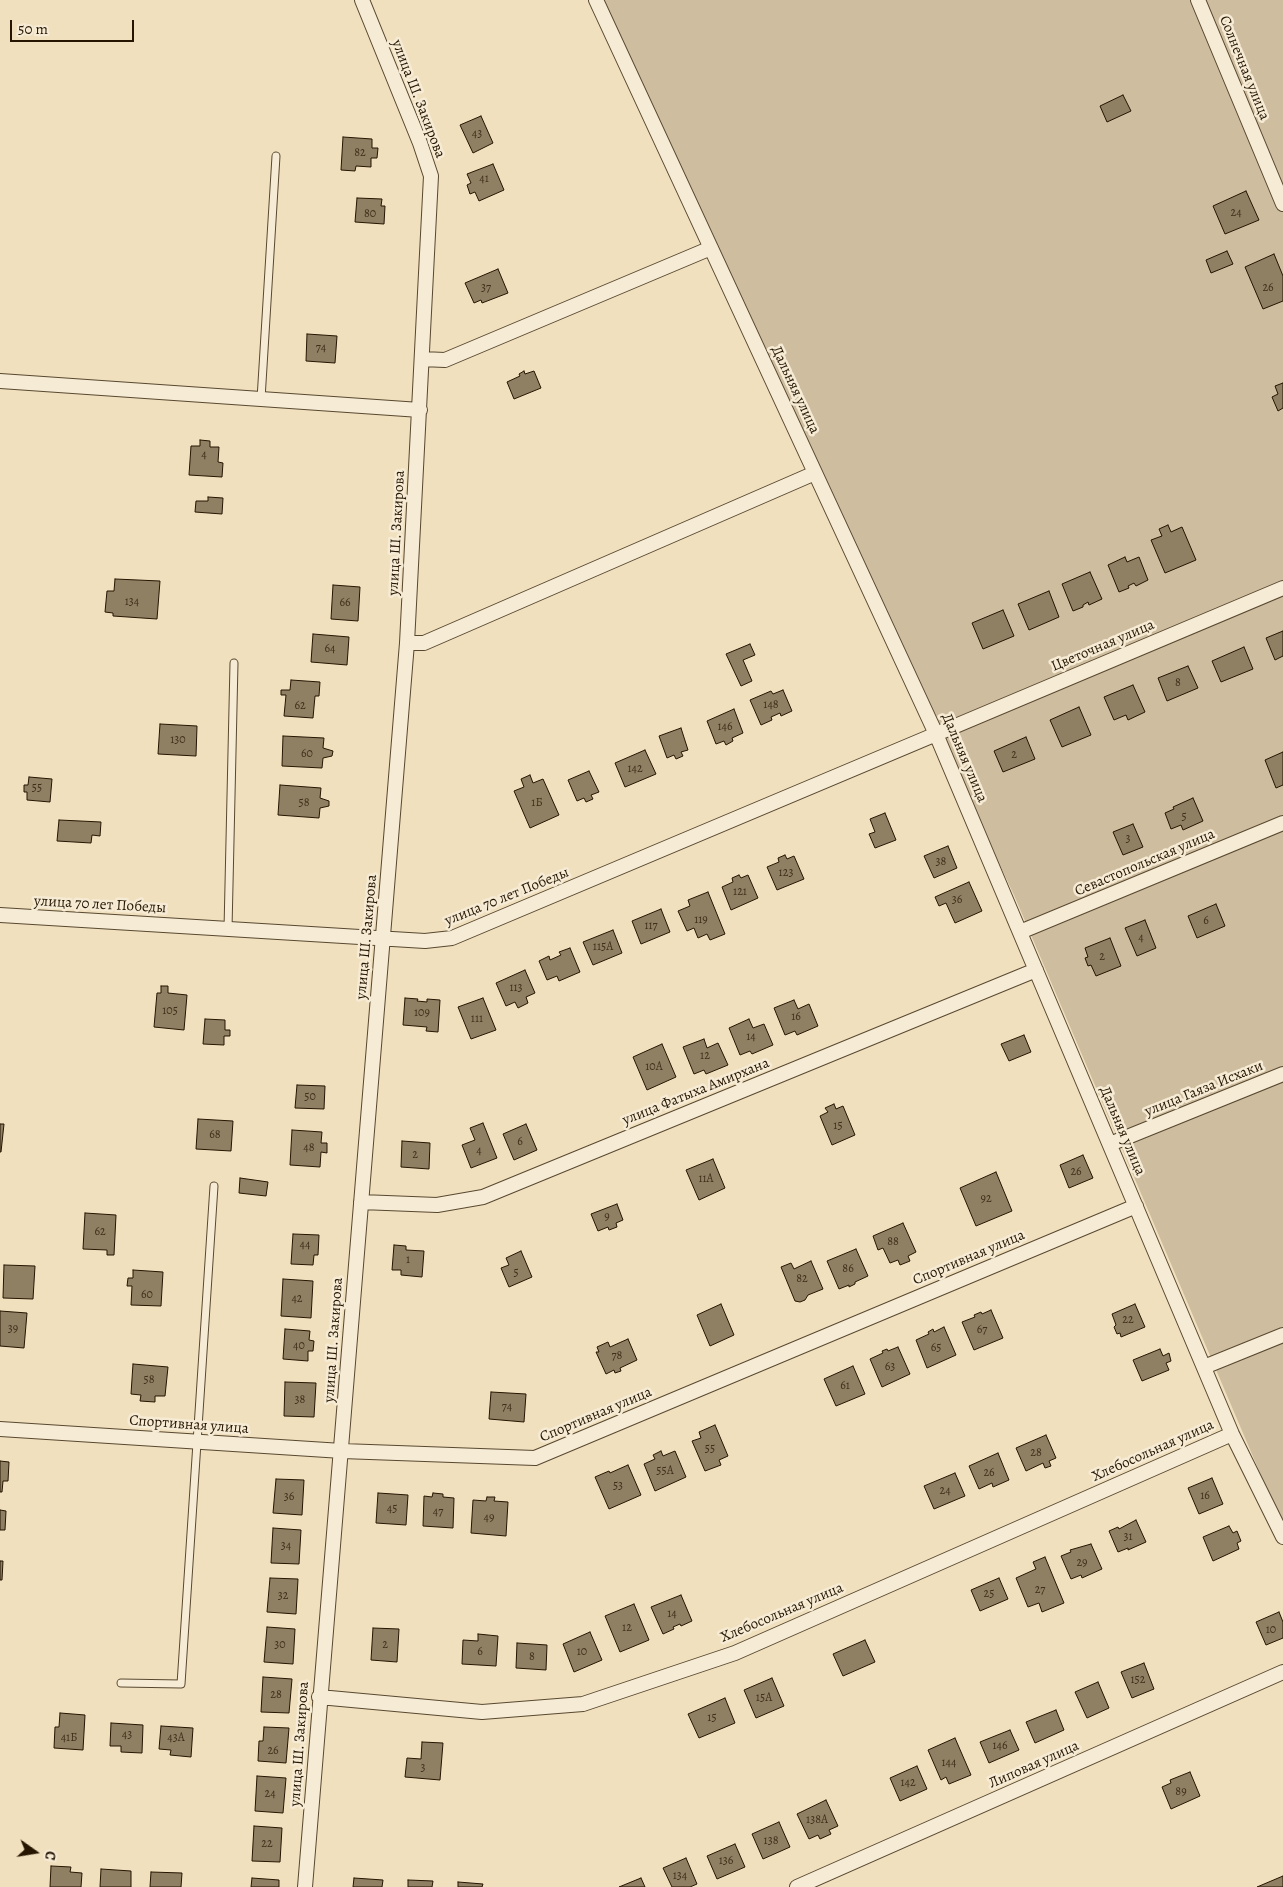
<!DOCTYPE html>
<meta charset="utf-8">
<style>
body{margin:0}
#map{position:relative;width:1283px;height:1887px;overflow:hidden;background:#f1e0be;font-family:Alegreya,serif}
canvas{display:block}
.north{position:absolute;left:10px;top:1827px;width:50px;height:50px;-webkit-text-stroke:4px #f6ebd5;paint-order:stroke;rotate:103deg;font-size:14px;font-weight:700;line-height:20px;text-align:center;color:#251501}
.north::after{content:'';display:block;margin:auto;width:18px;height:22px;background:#251501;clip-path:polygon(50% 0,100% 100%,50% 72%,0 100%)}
.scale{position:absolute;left:10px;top:20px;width:124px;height:22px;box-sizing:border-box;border:2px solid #251501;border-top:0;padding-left:6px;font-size:15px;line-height:18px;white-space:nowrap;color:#251501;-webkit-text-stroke:4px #f6ebd5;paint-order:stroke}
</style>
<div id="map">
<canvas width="1283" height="1887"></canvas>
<div class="north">С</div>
<div class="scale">50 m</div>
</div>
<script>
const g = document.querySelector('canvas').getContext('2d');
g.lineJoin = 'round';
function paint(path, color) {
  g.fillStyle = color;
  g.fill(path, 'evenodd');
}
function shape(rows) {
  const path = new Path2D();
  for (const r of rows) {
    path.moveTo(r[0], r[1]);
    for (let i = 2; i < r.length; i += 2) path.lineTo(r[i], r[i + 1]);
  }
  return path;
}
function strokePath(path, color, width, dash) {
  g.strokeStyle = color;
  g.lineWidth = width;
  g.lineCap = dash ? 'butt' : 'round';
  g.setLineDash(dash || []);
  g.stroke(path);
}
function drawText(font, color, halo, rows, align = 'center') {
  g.font = font + ' Alegreya,serif';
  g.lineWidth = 5;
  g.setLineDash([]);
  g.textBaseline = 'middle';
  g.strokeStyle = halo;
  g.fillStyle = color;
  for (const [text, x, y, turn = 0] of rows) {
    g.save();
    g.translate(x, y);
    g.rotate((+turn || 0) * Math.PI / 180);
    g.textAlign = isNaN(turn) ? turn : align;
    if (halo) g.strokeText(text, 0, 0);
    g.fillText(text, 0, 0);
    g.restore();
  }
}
paint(shape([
 [599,0,1283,0,1283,1527,1014,895,815,473]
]), '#cebd9e');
const building = shape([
 [1123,95,1131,111,1107,122,1100,106,1123,95],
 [481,116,493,143,473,153,460,125,481,116],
 [343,137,372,139,372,148,378,148,377,158,371,158,371,167,356,166,355,171,341,170,343,137],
 [493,164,504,190,479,201,475,192,470,194,467,185,471,183,467,174,493,164],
 [1246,191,1259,220,1225,234,1213,206,1246,191],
 [357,198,382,199,381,206,385,206,384,224,355,222,357,198],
 [1227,251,1233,264,1211,273,1206,260,1227,251],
 [1274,254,1283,276,1283,301,1263,309,1245,267,1274,254],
 [498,269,508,293,482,303,481,300,474,303,465,283,498,269],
 [307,334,337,336,335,363,306,361,307,334],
 [524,371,525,374,534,371,541,388,514,399,507,382,520,376,519,374,524,371],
 [1283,383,1283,408,1278,411,1272,397,1278,394,1275,386,1283,383],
 [200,440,210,441,210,447,219,447,218,462,223,463,222,477,189,475,191,446,200,446,200,440],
 [208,497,223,498,222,514,195,512,196,501,208,501,208,497],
 [1168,525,1171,532,1182,527,1196,560,1165,573,1151,540,1162,536,1159,529,1168,525],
 [1125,557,1127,562,1139,557,1148,580,1136,586,1134,583,1128,586,1129,588,1119,592,1108,565,1125,557],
 [1090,572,1102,599,1089,605,1088,602,1083,605,1083,607,1073,611,1062,584,1090,572],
 [115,579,160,581,157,619,113,616,113,613,105,612,107,591,114,591,115,579],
 [333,585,360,587,358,621,331,619,333,585],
 [1049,591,1059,617,1029,630,1018,604,1049,591],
 [1003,610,1014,636,983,649,972,623,1003,610],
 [1283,631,1283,656,1275,660,1266,638,1283,631],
 [313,634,349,637,347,665,311,662,313,634],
 [750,644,755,655,743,660,752,681,741,686,726,654,750,644],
 [1244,647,1253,669,1221,682,1212,661,1244,647],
 [1188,666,1198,688,1167,701,1158,678,1188,666],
 [291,680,320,682,319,696,315,696,313,718,284,716,286,695,281,695,281,690,290,690,291,680],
 [1133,685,1145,712,1128,720,1126,715,1114,720,1104,697,1133,685],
 [783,690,792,711,781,716,780,713,771,717,772,720,761,725,750,700,771,691,773,694,783,690],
 [1079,707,1091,735,1062,747,1050,720,1079,707],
 [734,709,743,733,732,738,733,741,726,745,724,741,716,744,707,721,734,709],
 [160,724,197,726,196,756,158,754,160,724],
 [681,728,688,750,681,752,683,756,676,759,674,755,667,758,659,736,681,728],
 [283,736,324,738,323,748,333,751,332,756,323,758,322,768,282,766,283,736],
 [1026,737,1035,759,1003,772,994,751,1026,737],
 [645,750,656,774,625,787,615,763,645,750],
 [1283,752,1283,785,1276,788,1265,760,1283,752],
 [589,771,599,792,591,795,593,799,586,802,584,798,577,801,568,780,589,771],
 [530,775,533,783,543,779,559,815,530,828,514,791,524,787,521,779,530,775],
 [29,777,52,779,50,802,27,800,27,792,24,792,24,785,28,785,29,777],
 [280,785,321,788,320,798,329,801,329,806,320,808,319,818,278,815,280,785],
 [1193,798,1203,821,1183,830,1181,825,1171,829,1165,813,1174,809,1173,807,1193,798],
 [885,813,896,840,875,848,869,834,875,832,870,819,885,813],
 [59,820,101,822,100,836,92,835,91,843,57,841,59,820],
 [1133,824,1143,847,1123,855,1113,832,1133,824],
 [948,846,957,868,934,878,924,856,948,846],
 [785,855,787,859,794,856,804,879,777,890,767,867,779,862,778,858,785,855],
 [739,875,741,878,748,875,758,898,731,910,722,887,733,882,732,878,739,875],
 [969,882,982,911,955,923,946,903,939,906,935,897,969,882],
 [708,892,725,934,710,940,707,934,698,938,694,928,687,931,678,911,690,906,688,900,708,892],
 [1216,904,1225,926,1197,938,1188,916,1216,904],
 [661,909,670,932,641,944,632,921,661,909],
 [1145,920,1156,948,1137,956,1125,928,1145,920],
 [613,930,622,953,593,965,583,942,613,930],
 [1110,938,1121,966,1096,976,1091,965,1088,966,1085,958,1088,957,1085,948,1110,938],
 [570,948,580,972,559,981,557,976,547,980,539,961,549,956,550,960,561,955,559,952,570,948],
 [525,970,535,993,526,997,528,1003,518,1008,515,1002,506,1006,496,983,525,970],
 [161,986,168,986,168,993,187,995,184,1030,154,1027,157,993,161,993,161,986],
 [405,998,418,999,417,1001,427,1002,427,999,440,1000,438,1032,426,1031,427,1027,403,1025,405,998],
 [483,998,496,1030,471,1039,458,1007,483,998],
 [794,1000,798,1009,809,1004,818,1026,797,1035,795,1031,785,1035,774,1008,794,1000],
 [205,1019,225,1020,225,1030,230,1030,230,1036,224,1036,224,1045,203,1044,205,1019],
 [749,1019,753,1028,764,1024,773,1045,752,1054,750,1051,740,1055,729,1028,749,1019],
 [1024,1035,1031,1052,1009,1061,1001,1044,1024,1035],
 [704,1039,707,1048,718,1043,728,1065,706,1074,704,1070,694,1074,683,1047,704,1039],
 [662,1044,676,1077,647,1090,633,1057,662,1044],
 [297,1085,325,1086,324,1109,295,1108,297,1085],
 [834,1104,836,1109,843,1106,855,1135,832,1145,820,1116,828,1112,825,1108,834,1104],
 [198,1119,233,1121,231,1151,196,1149,198,1119],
 [483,1123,497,1158,471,1168,462,1145,475,1140,470,1128,483,1123],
 [0,1124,4,1124,1,1152,0,1152,0,1124],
 [526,1124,537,1150,514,1160,503,1134,526,1124],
 [292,1130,322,1132,321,1143,327,1143,327,1153,321,1152,320,1167,290,1165,292,1130],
 [402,1141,430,1143,429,1169,401,1167,402,1141],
 [1083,1155,1093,1178,1069,1188,1060,1165,1083,1155],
 [713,1159,725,1188,699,1200,686,1170,713,1159],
 [996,1172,1012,1211,976,1226,960,1188,996,1172],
 [240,1178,268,1182,266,1196,239,1193,240,1178],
 [617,1204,623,1220,616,1223,617,1227,609,1230,608,1227,598,1231,591,1214,617,1204],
 [85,1213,116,1215,114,1255,107,1255,107,1250,83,1249,85,1213],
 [903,1223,916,1252,908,1256,910,1261,900,1265,898,1260,890,1263,883,1248,878,1250,873,1236,903,1223],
 [293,1234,319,1235,318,1255,314,1255,313,1265,291,1264,293,1234],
 [394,1245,406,1246,406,1250,424,1251,422,1277,401,1275,401,1270,392,1270,394,1245],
 [856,1249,868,1276,855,1282,855,1284,849,1287,849,1285,839,1289,827,1261,856,1249],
 [521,1251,532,1277,509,1287,501,1268,509,1265,506,1258,521,1251],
 [811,1261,823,1289,808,1295,805,1300,800,1302,795,1301,781,1267,791,1263,794,1269,811,1261],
 [4,1265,35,1266,33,1299,3,1298,4,1265],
 [133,1270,163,1272,161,1306,131,1305,132,1286,127,1286,128,1278,133,1278,133,1270],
 [283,1279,313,1281,311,1318,281,1316,283,1279],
 [721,1304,734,1335,710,1346,697,1315,721,1304],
 [1135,1304,1145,1327,1121,1337,1120,1333,1117,1334,1114,1327,1116,1325,1112,1314,1135,1304],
 [991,1310,1003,1338,974,1350,962,1322,975,1317,974,1315,981,1312,982,1314,991,1310],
 [0,1311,27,1313,24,1348,0,1346,0,1311],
 [944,1327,956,1355,927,1368,916,1340,929,1334,928,1332,933,1329,934,1332,944,1327],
 [285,1329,310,1331,309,1340,314,1341,313,1351,308,1351,308,1361,283,1359,285,1329],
 [628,1339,637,1360,620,1368,621,1371,615,1373,614,1370,606,1374,596,1352,599,1352,597,1347,608,1342,610,1347,628,1339],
 [898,1347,910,1374,882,1387,870,1359,883,1353,882,1351,887,1349,888,1351,898,1347],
 [1160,1349,1163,1356,1169,1353,1171,1361,1166,1363,1169,1370,1142,1381,1133,1360,1160,1349],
 [133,1364,168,1367,165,1396,155,1396,155,1402,140,1401,141,1395,131,1394,133,1364],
 [853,1366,865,1394,836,1406,824,1379,853,1366],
 [285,1382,316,1383,314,1417,284,1416,285,1382],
 [491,1392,526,1394,524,1422,489,1419,491,1392],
 [715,1425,728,1456,719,1460,721,1465,705,1471,692,1441,701,1438,699,1432,715,1425],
 [1046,1435,1056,1458,1049,1461,1051,1466,1045,1468,1043,1463,1026,1471,1016,1448,1046,1435],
 [661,1451,663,1456,675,1451,686,1477,655,1491,644,1464,655,1459,653,1455,661,1451],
 [998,1453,1009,1480,993,1487,992,1483,979,1489,969,1466,998,1453],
 [0,1461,9,1462,8,1481,3,1481,2,1492,0,1492,0,1461],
 [628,1465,641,1495,609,1509,595,1477,609,1471,610,1473,628,1465],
 [955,1473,965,1496,934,1509,924,1486,955,1473],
 [1212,1478,1223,1504,1199,1514,1188,1488,1212,1478],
 [276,1479,304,1480,302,1515,273,1513,276,1479],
 [378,1493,408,1495,406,1525,376,1523,378,1493],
 [433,1493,443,1494,443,1497,454,1498,453,1528,423,1526,424,1496,432,1497,433,1493],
 [487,1497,495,1497,494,1501,508,1502,506,1536,471,1533,473,1500,486,1501,487,1497],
 [0,1510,6,1511,5,1530,0,1530,0,1510],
 [1136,1520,1146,1542,1128,1550,1128,1548,1118,1552,1109,1531,1118,1527,1119,1529,1136,1520],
 [1229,1526,1233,1533,1237,1531,1241,1541,1237,1543,1239,1549,1213,1561,1203,1537,1229,1526],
 [273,1528,301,1530,299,1564,271,1563,273,1528],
 [1091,1544,1102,1569,1082,1578,1081,1575,1071,1579,1061,1556,1071,1552,1070,1550,1091,1544],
 [1045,1557,1064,1603,1042,1612,1039,1603,1028,1607,1016,1578,1036,1569,1033,1562,1045,1557],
 [0,1561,3,1561,2,1580,0,1580,0,1561],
 [270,1578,298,1579,296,1614,267,1612,270,1578],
 [999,1578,1008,1599,980,1611,971,1590,999,1578],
 [681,1595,692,1621,681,1626,680,1624,673,1627,674,1629,663,1634,651,1607,681,1595],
 [634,1604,649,1640,620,1652,605,1616,634,1604],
 [1279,1612,1283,1622,1283,1638,1266,1645,1256,1622,1279,1612],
 [267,1627,295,1629,293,1664,264,1662,267,1627],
 [373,1628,399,1629,397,1662,371,1660,373,1628],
 [590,1632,602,1660,574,1672,563,1644,590,1632],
 [478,1634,498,1636,496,1666,462,1664,463,1640,478,1641,478,1634],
 [865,1640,875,1662,843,1676,833,1654,865,1640],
 [517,1643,547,1645,546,1670,516,1668,517,1643],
 [1144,1663,1154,1689,1132,1698,1121,1672,1144,1663],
 [263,1677,292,1679,289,1713,261,1712,263,1677],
 [772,1678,784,1706,756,1718,744,1690,772,1678],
 [1098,1682,1109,1708,1087,1718,1075,1692,1098,1682],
 [725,1698,735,1723,699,1738,688,1714,725,1698],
 [1056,1710,1064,1730,1035,1743,1026,1722,1056,1710],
 [60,1713,85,1715,83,1750,54,1748,55,1727,59,1727,60,1713],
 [111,1723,143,1725,142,1753,121,1752,121,1746,110,1746,111,1723],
 [161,1726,193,1728,191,1757,170,1755,171,1750,159,1749,161,1726],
 [264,1727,289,1728,286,1763,258,1761,259,1741,263,1741,264,1727],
 [1010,1730,1019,1750,989,1763,980,1742,1010,1730],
 [955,1738,971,1775,949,1784,946,1777,941,1780,928,1750,955,1738],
 [422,1742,443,1743,440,1780,405,1777,407,1758,421,1759,422,1742],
 [917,1766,927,1789,900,1801,890,1778,917,1766],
 [1190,1772,1200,1796,1171,1809,1162,1787,1171,1783,1170,1780,1190,1772],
 [257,1776,286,1778,283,1813,255,1811,257,1776],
 [826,1800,838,1826,829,1830,831,1834,820,1839,818,1835,809,1839,797,1814,826,1800],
 [779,1822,790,1847,763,1859,752,1834,779,1822],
 [254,1826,282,1828,280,1862,252,1861,254,1826],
 [735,1844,745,1867,717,1879,707,1856,735,1844],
 [686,1858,697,1884,690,1887,672,1887,663,1868,686,1858],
 [51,1866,71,1867,70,1872,82,1873,81,1887,50,1887,51,1866],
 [101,1869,131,1871,131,1887,100,1887,101,1869],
 [151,1872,182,1873,181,1887,150,1887,151,1872],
 [1283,1876,1283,1887,1257,1887,1283,1876],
 [252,1878,279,1880,279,1887,251,1887,252,1878],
 [354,1878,383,1880,382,1887,353,1887,354,1878],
 [641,1878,645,1887,619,1887,641,1878],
 [408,1880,433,1881,432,1887,408,1887,408,1880],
 [458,1882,483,1884,482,1887,458,1887,458,1882]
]);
paint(building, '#8f7f63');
strokePath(building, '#251501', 1);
const lane = shape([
 [261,399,276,156],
 [228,929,234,663],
 [121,1683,181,1684,214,1186]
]);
const street = shape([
 [596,0,936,734,1232,1434,1283,1537],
 [1198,0,1283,204],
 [422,359,445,360,711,248],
 [0,381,420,410],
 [407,643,424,643,815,473],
 [0,915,425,941,452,938,1283,588],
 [1020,932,1283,823],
 [1110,1144,1283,1074],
 [361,1202,437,1205,483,1197,1036,970],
 [1204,1367,1283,1335],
 [0,1429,342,1451,535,1458,1136,1206],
 [319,1697,482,1712,583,1704,735,1653,1232,1434],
 [305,1887,407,643,431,176,420,143,362,0],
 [797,1887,1283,1672]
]);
strokePath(lane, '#584830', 9);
strokePath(street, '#584830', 16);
strokePath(lane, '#f6ebd5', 7);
strokePath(street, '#f6ebd5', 14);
drawText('12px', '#40301a', null, [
 ["43",477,134],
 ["82",360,153],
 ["41",484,179],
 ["24",1236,213],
 ["80",370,214],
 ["37",486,288],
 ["26",1268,288],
 ["74",321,348],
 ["4",204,455],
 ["134",132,602],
 ["66",345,603],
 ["64",330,649],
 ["8",1178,683],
 ["148",771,705],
 ["62",300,706],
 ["146",725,727],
 ["130",178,740],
 ["60",307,754],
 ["2",1014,755],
 ["142",635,769],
 ["55",37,788],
 ["58",304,803],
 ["1Б",537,803],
 ["5",1184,817],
 ["3",1128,839],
 ["38",941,862],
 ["123",786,873],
 ["121",740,892],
 ["36",957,900],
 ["119",701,920],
 ["6",1206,921],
 ["117",651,926],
 ["4",1141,938],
 ["115А",603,947],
 ["2",1102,957],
 ["113",516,988],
 ["105",170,1011],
 ["109",422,1013],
 ["16",796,1017],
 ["111",477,1019],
 ["14",751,1037],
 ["12",705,1056],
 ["10А",654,1067],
 ["50",310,1097],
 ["15",838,1126],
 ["68",215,1135],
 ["6",520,1142],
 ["48",309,1148],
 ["4",479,1151],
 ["2",415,1155],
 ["26",1076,1172],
 ["11А",706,1179],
 ["92",986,1199],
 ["9",607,1217],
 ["62",100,1232],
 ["88",893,1242],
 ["44",305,1245],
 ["1",408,1260],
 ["86",848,1269],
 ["5",516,1273],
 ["82",802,1279],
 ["60",147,1295],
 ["42",297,1299],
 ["22",1128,1320],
 ["39",13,1329],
 ["67",982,1330],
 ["40",299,1346],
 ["65",936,1348],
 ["78",617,1356],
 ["63",890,1367],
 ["58",149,1380],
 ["61",845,1386],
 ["38",300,1400],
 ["74",507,1407],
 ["55",710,1449],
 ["28",1036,1453],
 ["55А",665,1471],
 ["26",989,1473],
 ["53",618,1486],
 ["24",945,1491],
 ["16",1205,1496],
 ["36",289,1497],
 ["45",392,1509],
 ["47",438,1512],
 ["49",489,1518],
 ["31",1128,1537],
 ["34",286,1546],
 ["29",1082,1563],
 ["27",1040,1590],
 ["25",989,1594],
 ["32",283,1596],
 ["14",672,1614],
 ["12",627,1628],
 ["10",1271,1630],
 ["30",280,1645],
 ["2",385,1645],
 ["6",480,1652],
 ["10",582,1652],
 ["8",532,1657],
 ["152",1138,1680],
 ["28",276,1695],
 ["15А",764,1698],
 ["15",712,1718],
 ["43",127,1735],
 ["41Б",69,1738],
 ["43А",176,1738],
 ["146",1000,1746],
 ["26",273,1751],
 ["144",949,1763],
 ["3",423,1768],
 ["142",908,1783],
 ["89",1181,1792],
 ["24",270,1794],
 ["138А",817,1820],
 ["138",771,1841],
 ["22",267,1844],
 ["136",726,1861],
 ["134",680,1876]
]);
drawText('15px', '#251501', '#f6ebd5', [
 ["Солнечная улица",1244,68,68],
 ["улица Ш. Закирова",418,99,69],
 ["Дальняя улица",795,390,65],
 ["улица Ш. Закирова",397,533,-87],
 ["Цветочная улица",1103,646,-23],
 ["Дальняя улица",964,758,67],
 ["Севастопольская улица",1145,863,-23],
 ["улица 70 лет Победы",507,897,-22],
 ["улица 70 лет Победы",100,905,3],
 ["улица Ш. Закирова",367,937,-85],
 ["улица Гаяза Исхаки",1204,1089,-22],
 ["улица Фатыха Амирхана",696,1092,-22],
 ["Дальняя улица",1122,1131,67],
 ["Спортивная улица",969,1258,-23],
 ["улица Ш. Закирова",334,1340,-86],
 ["Спортивная улица",596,1415,-23],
 ["Спортивная улица",189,1425,4],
 ["Хлебосольная улица",1153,1451,-24],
 ["Хлебосольная улица",782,1613,-23],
 ["улица Ш. Закирова",300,1744,-86],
 ["Липовая улица",1034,1765,-24]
]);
</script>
